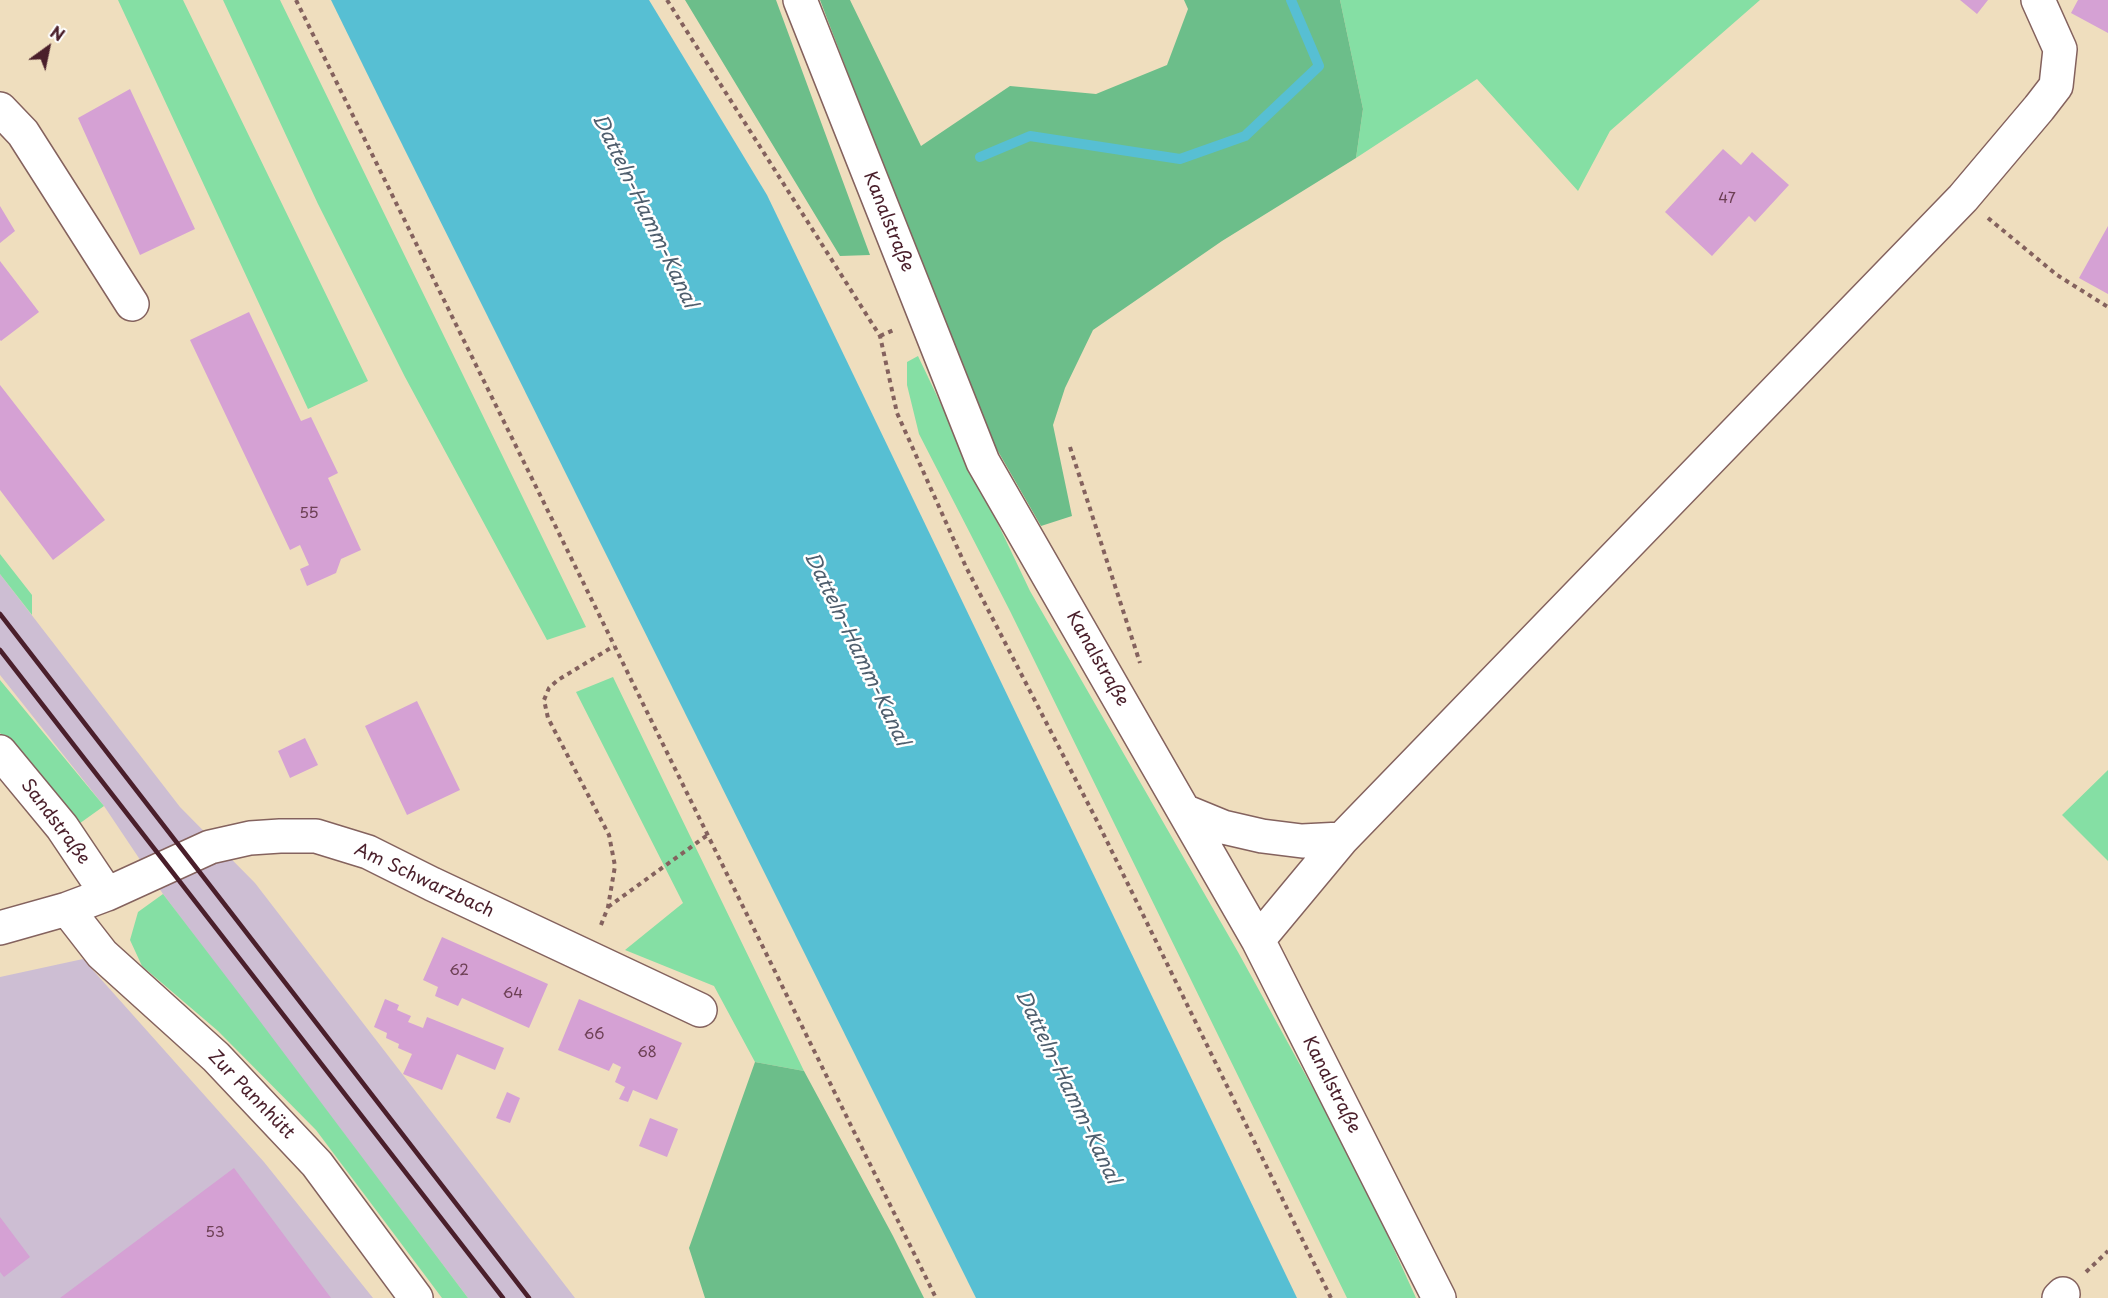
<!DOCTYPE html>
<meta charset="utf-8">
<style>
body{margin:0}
#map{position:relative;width:2108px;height:1298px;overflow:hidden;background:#efdebe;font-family:"Playpen Sans",sans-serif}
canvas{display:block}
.north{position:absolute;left:18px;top:18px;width:60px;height:60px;-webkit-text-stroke:4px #fff;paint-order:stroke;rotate:33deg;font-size:16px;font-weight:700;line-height:24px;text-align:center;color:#4a1f2b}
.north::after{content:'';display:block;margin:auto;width:21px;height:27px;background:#4a1f2b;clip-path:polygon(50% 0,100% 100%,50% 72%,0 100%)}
</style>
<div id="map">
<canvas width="2108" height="1298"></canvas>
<div class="north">N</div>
</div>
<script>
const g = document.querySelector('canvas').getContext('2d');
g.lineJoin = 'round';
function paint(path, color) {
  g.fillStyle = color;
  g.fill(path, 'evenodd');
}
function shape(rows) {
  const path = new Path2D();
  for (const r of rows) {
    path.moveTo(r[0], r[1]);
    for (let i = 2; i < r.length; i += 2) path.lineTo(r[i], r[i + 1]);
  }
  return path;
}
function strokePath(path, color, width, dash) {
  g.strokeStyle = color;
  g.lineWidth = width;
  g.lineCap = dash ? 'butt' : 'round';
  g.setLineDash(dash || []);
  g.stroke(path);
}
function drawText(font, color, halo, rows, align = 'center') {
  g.font = font + ' "Playpen Sans",sans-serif';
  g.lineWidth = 5;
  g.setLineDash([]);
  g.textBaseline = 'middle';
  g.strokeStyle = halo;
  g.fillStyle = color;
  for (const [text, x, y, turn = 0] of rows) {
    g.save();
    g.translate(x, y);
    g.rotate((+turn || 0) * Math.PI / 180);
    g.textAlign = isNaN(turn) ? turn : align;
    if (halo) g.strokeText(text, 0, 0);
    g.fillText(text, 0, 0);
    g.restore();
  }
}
paint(shape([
 [0,574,180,807,255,883,575,1298,468,1298,163,894,104,806,0,675],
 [83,959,264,1162,373,1298,0,1298,0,977]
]), '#cdbed3');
paint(shape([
 [118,0,183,0,368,381,308,409],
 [223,0,280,0,586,627,547,640,405,377,318,204],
 [1340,0,1760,0,1610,131,1578,191,1477,79,1356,158,1363,109],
 [918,356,1030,591,1238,952,1359,1172,1416,1298,1347,1298,1010,611,919,434,907,385,907,362],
 [0,554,32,595,32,615,0,574],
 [613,677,804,1071,755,1062,714,986,625,950,683,903,576,692],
 [0,680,104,806,76,826,0,733],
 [2108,770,2108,861,2062,815],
 [163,894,244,1000,468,1298,442,1298,316,1130,218,1031,142,966,130,940,138,912]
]), '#85dfa4');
paint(shape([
 [685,0,776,0,870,255,840,256],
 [820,0,850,0,921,146,1010,86,1096,94,1167,65,1188,9,1184,0,1340,0,1363,109,1356,158,1222,241,1093,330,1065,388,1053,425,1072,516,1041,526,980,420],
 [755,1062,804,1071,893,1236,924,1298,705,1298,689,1248]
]), '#6cbe8a');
paint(shape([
 [331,0,649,0,767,195,1297,1298,976,1298,384,108]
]), '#57bfd3');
strokePath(shape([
 [980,157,1030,136,1180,159,1245,136,1319,66,1291,0]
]), '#57bfd3', 10);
paint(shape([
 [1960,0,1988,0,1977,14],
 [2078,0,2108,0,2108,33,2071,13],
 [130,89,195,229,140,255,78,118],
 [1723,149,1741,165,1752,152,1789,185,1755,222,1749,216,1712,256,1665,212],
 [0,206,15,231,0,243],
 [2108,226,2108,294,2079,278],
 [0,261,39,312,1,341,0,340],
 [249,312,301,421,311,417,338,473,328,478,361,550,341,559,336,573,307,586,300,569,309,565,300,545,290,550,190,340],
 [0,385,105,520,53,560,0,490],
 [417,701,460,790,407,815,365,726],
 [305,738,318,765,290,778,278,751],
 [442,937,548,984,529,1028,462,998,458,1006,435,996,438,987,423,980],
 [385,999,399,1005,397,1010,411,1016,408,1022,423,1028,427,1017,504,1048,495,1070,457,1054,442,1090,403,1074,412,1054,398,1048,399,1044,386,1038,387,1033,374,1027],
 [579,999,682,1043,657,1100,633,1090,628,1102,619,1099,625,1087,615,1082,621,1067,613,1063,609,1071,558,1050],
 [507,1092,520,1098,510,1123,496,1118],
 [650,1118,678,1129,667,1157,639,1146],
 [234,1168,331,1298,60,1298],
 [0,1217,30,1257,4,1277,0,1272]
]), '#d5a1d4');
const minor = shape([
 [800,0,983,462,1258,940,1439,1298],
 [0,109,23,133,132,304],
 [0,752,62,827,107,894],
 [1184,811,1223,827,1262,836,1302,841,1342,839],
 [67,909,102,954,216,1057,317,1164,416,1298],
 [0,928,67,909,107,894,210,847,250,838,280,836,316,836,368,852,432,884,700,1010],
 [1258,940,1342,839,1963,198,2039,108,2056,86,2060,49,2038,0],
 [2059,1298,2063,1294]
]);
strokePath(minor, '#84625e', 36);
strokePath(shape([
 [296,0,936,1298],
 [667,0,880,336,897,413,966,567,1097,821,1331,1298],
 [1988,218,2057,275,2108,307],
 [880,336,896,329],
 [1070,447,1140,663],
 [608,907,709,834],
 [601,925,608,907,615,866,609,835,548,718,544,700,549,688,558,680,614,646],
 [2086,1272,2108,1251]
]), '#84625e', 4, [4.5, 4.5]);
strokePath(minor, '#fff', 33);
strokePath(shape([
 [0,614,529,1298],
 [0,650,503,1298]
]), '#4a1f2b', 4.5);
drawText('15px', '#6d4055', null, [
 ["47",1727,199],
 ["55",309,514],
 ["62",459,971],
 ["64",513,994],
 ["66",594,1035],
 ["68",647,1053],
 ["53",215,1233]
]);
drawText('18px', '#4a1f2b', '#fff', [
 ["Kanalstraße",888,222,68],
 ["Kanalstraße",1097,659,60],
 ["Sandstraße",55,822,53],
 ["Am Schwarzbach",424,881,25],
 ["Kanalstraße",1331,1085,63],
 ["Zur Pannhütt",251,1095,46]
]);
drawText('italic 20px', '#4f5f6e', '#fff', [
 ["Datteln-Hamm-Kanal",644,211,64],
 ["Datteln-Hamm-Kanal",856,649,64],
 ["Datteln-Hamm-Kanal",1067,1087,64]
]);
</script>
